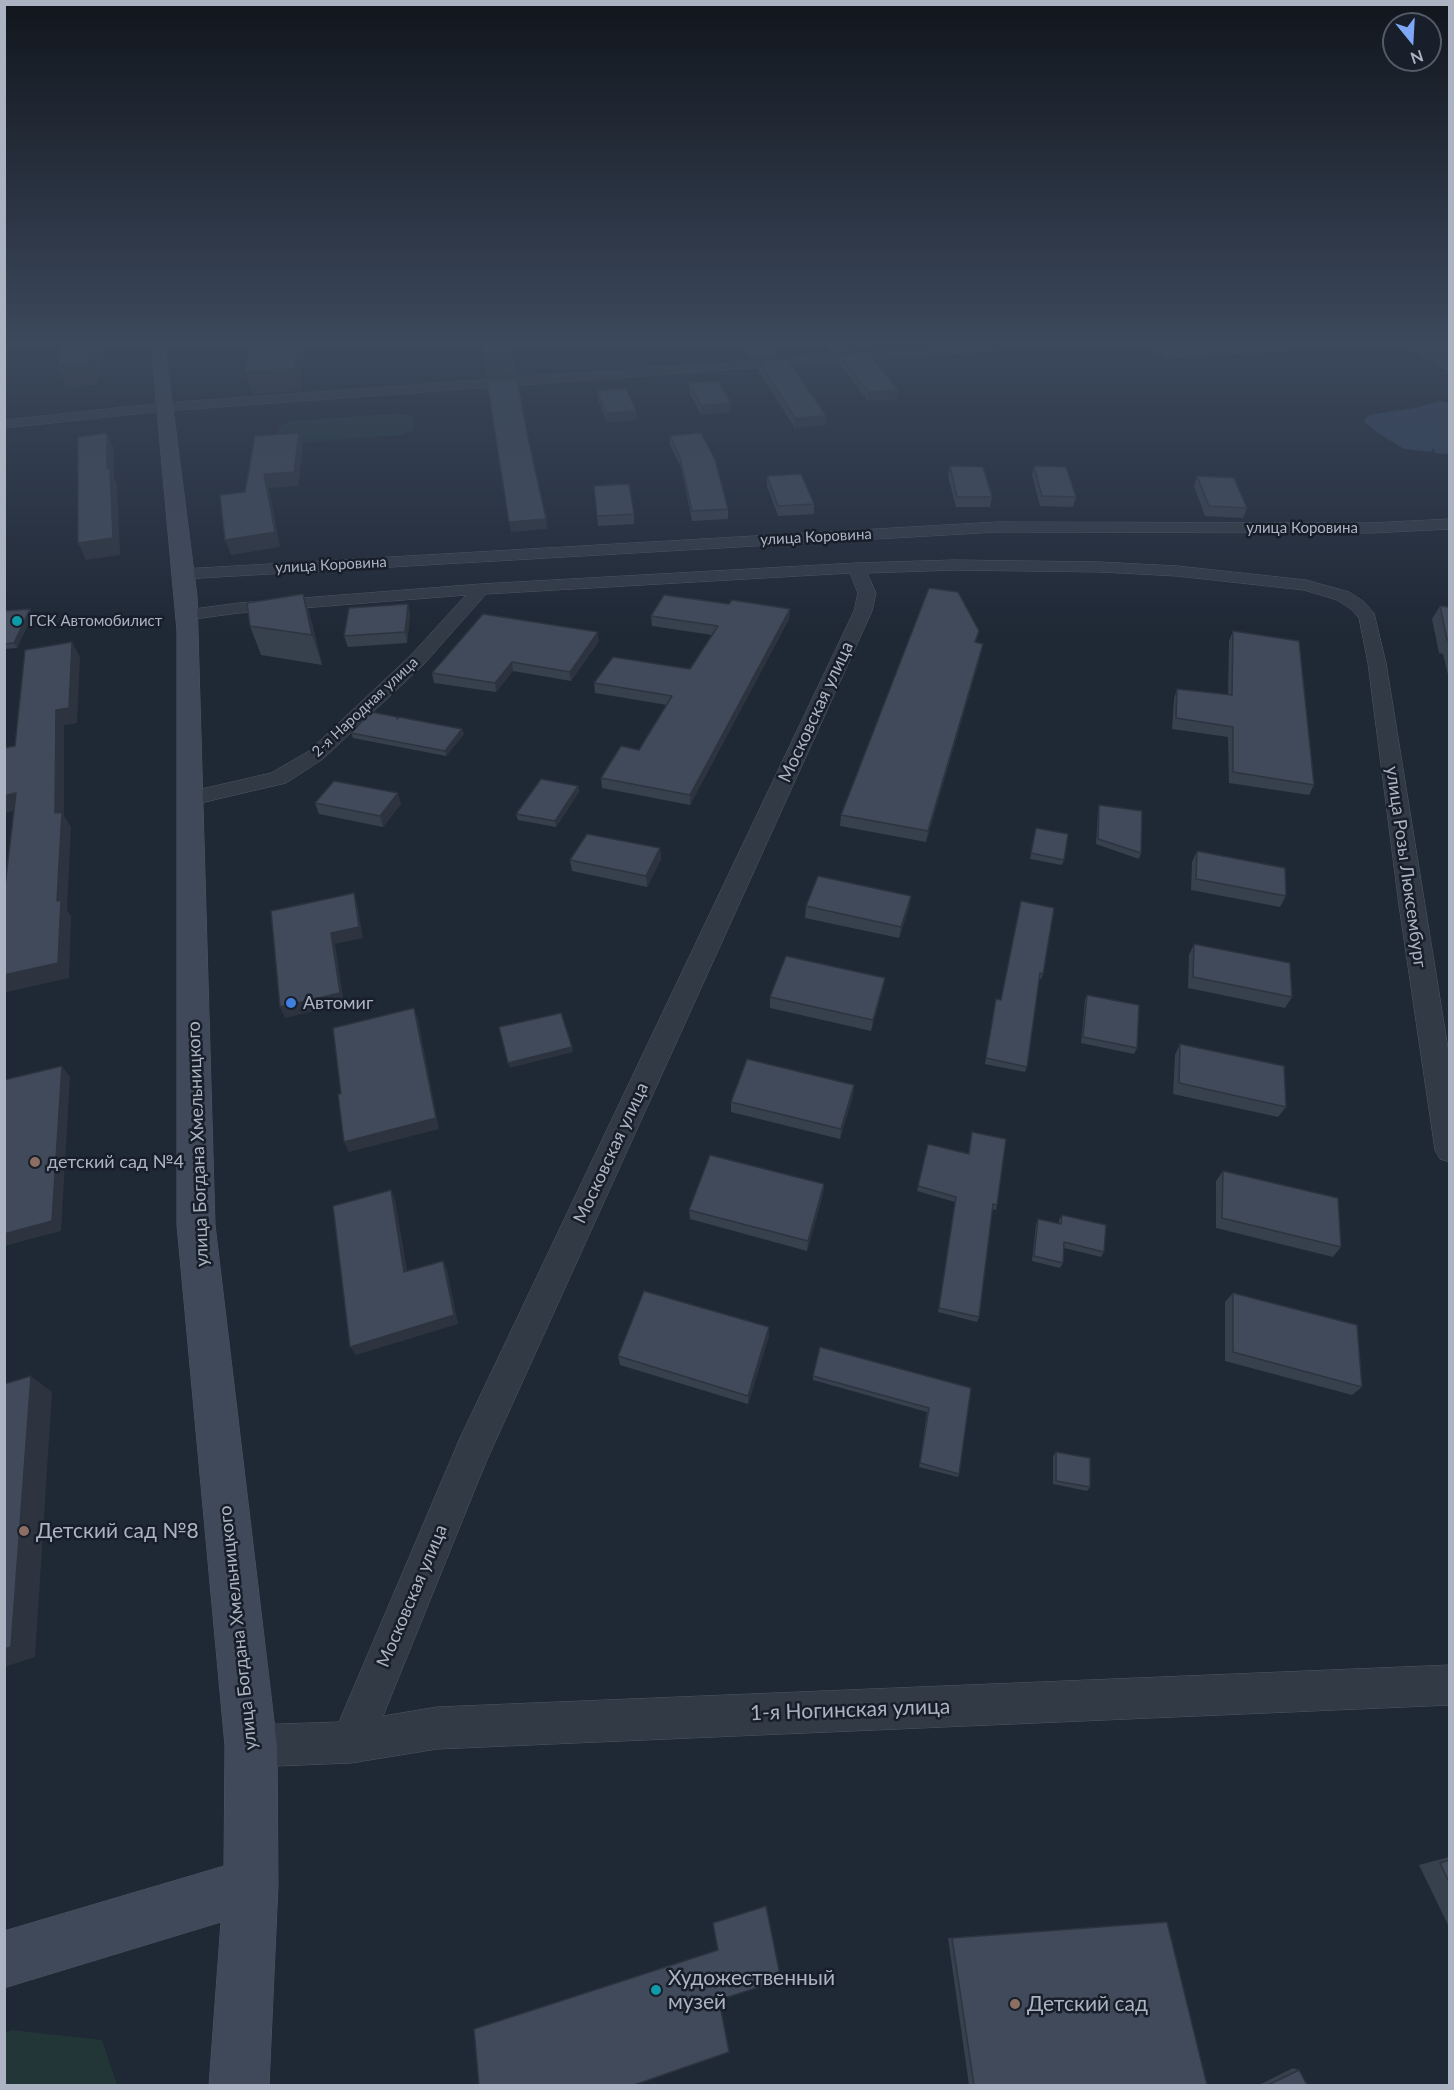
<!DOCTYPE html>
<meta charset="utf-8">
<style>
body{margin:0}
#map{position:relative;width:1454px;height:2090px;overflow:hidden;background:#1f2835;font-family:Lato,sans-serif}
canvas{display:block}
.frame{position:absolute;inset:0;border:6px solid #acb4c3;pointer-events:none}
.north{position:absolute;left:1382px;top:12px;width:60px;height:60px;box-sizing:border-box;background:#181f2a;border:2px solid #535b67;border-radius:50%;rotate:162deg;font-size:16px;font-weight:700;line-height:24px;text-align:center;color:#acb4c3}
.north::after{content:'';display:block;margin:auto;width:21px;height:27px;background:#7ea8f6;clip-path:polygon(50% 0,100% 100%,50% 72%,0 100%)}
</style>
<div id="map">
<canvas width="1454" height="2090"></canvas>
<div class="frame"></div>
<div class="north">N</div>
</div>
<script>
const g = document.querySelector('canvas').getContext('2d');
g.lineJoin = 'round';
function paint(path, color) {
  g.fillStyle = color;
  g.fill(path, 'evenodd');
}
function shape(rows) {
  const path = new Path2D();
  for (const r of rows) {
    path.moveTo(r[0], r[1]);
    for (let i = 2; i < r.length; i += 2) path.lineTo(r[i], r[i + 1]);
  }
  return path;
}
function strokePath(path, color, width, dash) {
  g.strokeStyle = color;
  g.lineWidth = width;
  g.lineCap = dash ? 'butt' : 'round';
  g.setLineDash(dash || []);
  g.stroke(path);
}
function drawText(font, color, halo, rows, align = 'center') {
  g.font = font + ' Lato,sans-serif';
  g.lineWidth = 5;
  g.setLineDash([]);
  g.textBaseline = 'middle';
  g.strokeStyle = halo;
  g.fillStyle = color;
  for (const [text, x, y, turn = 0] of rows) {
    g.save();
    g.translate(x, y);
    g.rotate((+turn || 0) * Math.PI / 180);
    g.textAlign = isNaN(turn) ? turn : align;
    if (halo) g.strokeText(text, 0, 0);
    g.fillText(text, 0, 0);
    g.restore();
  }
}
paint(shape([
 [400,413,414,416,413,430,401,435,289,444,278,442,279,426,292,421],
 [12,2030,102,2040,117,2085,5,2085,5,2033]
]), '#223537');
paint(shape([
 [1440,401,1449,403,1449,454,1436,453,1433,448,1431,452,1404,449,1375,431,1364,421,1369,415,1415,408]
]), '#32435d');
const street = shape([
 [968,345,1022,345,1016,349,164,411,4,428,4,420,164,403,968,345],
 [1450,519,1450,529,1371,533,997,532,183,579,177,578,175,574,177,570,183,569,997,522,1371,523,1450,519],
 [954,560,1100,562,1177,566,1306,580,1349,592,1363,601,1374,613,1386,663,1450,1061,1450,1162,1440,1159,1435,1150,1399,905,1368,663,1359,618,1351,609,1337,600,1304,590,1177,576,1100,572,954,570,867,573,876,593,872,611,486,1462,383,1716,437,1707,1450,1665,1450,1705,437,1749,351,1763,251,1767,236,1761,230,1746,236,1731,251,1725,339,1722,460,1438,854,611,858,593,850,573,486,594,425,663,323,759,286,783,192,805,184,803,181,798,184,793,271,773,309,751,411,655,466,595,239,613,186,620,180,619,177,615,180,611,186,610,239,603,481,584,856,563,954,560]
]);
const secondary = shape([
 [151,345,165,345,197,596,215,1225,277,1746,278,1885,269,2086,209,2086,221,1922,4,1988,4,1931,224,1866,225,1746,177,1225,177,631,151,345]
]);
strokePath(street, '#505764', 1);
strokePath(secondary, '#505764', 1);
paint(street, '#323a46');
paint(secondary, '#404959');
paint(shape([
 [743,345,780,345,779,356,751,358],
 [824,345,858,345,858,351,830,353],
 [1148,345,1300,345,1298,350,1165,359],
 [1400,345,1449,345,1449,372],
 [840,355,898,390,897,399,868,401,839,364],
 [759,361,826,425,795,428,758,370],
 [689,383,731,412,701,415,689,392],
 [597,391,637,420,607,423,598,400],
 [670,436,728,509,728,519,692,521,681,467,670,445],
 [950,466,992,497,990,507,956,507,948,476],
 [1034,466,1076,497,1073,507,1040,506,1032,475],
 [767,476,814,504,814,514,778,516,767,486],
 [1197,476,1247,508,1243,518,1205,516,1194,486],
 [594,486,634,514,634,524,598,526],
 [303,594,312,623,322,665,261,655,250,626],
 [408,604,410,615,407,643,348,647,344,636],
 [729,604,790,609,789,619,690,805,602,788,601,778,639,750,667,705,595,693,594,683,690,669,712,635,652,626,651,616],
 [1440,606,1449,607,1449,679,1443,654,1439,653,1432,619],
 [4,611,33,614,17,648,4,649],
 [1233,631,1314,785,1309,795,1229,783,1228,737,1172,729,1174,699,1177,689,1228,695,1229,641],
 [599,641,571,681,513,671,496,692,434,683,432,673],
 [976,643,983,644,981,654,926,842,840,826,841,815],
 [398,718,462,729,464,734,446,756,353,738,351,733],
 [578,786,579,792,556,827,518,820,516,814],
 [398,793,401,804,383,827,319,814,315,803],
 [1099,805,1141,853,1139,859,1096,844,1098,811],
 [1036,828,1064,860,1062,865,1030,859],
 [660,848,661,859,647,887,572,871,570,860],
 [1197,851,1286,896,1280,907,1191,890,1192,862],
 [911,896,909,907,899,938,805,918,806,906],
 [1021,901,1043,974,1041,979,1039,979,1027,1067,1025,1072,985,1064,995,1005,996,999,1001,1000],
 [1194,944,1292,997,1285,1008,1188,988,1189,955],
 [883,988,871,1031,770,1008,770,997],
 [1087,995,1137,1048,1134,1054,1081,1043,1085,1000],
 [1180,1044,1286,1107,1278,1117,1173,1094,1175,1055],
 [854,1085,853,1095,840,1139,731,1112,731,1102],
 [972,1132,997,1205,996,1210,992,1209,979,1317,977,1322,938,1312,955,1202,917,1191,928,1144,968,1154],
 [1223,1171,1341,1247,1333,1257,1216,1228,1216,1181],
 [824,1184,823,1194,807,1251,690,1219,689,1210],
 [1062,1215,1104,1252,1101,1257,1064,1248,1063,1263,1060,1268,1032,1261,1036,1224,1038,1219,1059,1224,1059,1220],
 [1233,1293,1362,1387,1352,1395,1225,1361,1225,1302],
 [769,1336,748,1404,620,1365,618,1356],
 [813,1376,971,1388,959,1474,958,1477,919,1467,927,1412,813,1380],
 [1056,1452,1090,1487,1087,1491,1053,1484,1053,1456],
 [1449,1857,1449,1927,1419,1865],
 [1167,1922,1207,2085,969,2085,948,1938],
 [1293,2068,1299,2070,1307,2085,1259,2085]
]), '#37404d');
paint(shape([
 [4,345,10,345,6,379,8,382,4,399],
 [92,345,105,345,97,385,67,388,58,366],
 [297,345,305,345,301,391,252,394,245,372],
 [751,345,780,345,779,356,751,358],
 [831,345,858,345,858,351,830,353],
 [512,351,516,375,487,377,483,353],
 [898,390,897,399,868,401,868,392],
 [731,403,731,412,701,415,701,406],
 [636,411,637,420,607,423,606,413],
 [826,416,826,425,795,428,795,418],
 [107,433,114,449,114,478,117,484,120,555,86,560,78,543,107,468],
 [299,433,303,447,298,486,269,488,280,547,231,555,225,540,264,474],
 [546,519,547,529,511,532,509,522],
 [303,594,312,623,322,665,312,635],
 [408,604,410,615,407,643,405,632],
 [30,609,33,614,17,648,14,643],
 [790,609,789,619,690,805,690,795],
 [598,632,599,641,571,681,570,672],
 [72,642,80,657,77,723,64,725,64,816,71,827,67,910,71,916,69,978,7,992,4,989,4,975,57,901,55,813,56,710],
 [983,644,981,654,926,842,928,831],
 [512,662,513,671,496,692,495,683],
 [462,729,464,734,446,756,445,751],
 [578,786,579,792,556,827,555,821],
 [16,793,25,809,4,813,4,796],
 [398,793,401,804,383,827,380,816],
 [660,848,661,859,647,887,646,876],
 [354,893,357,904,363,938,335,944,344,1004,285,1018,280,1007,331,933],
 [911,896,909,907,899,938,901,927],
 [885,978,883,988,871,1031,873,1020],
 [414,1008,418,1019,439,1129,349,1152,344,1142],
 [572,1047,573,1052,510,1068,508,1063],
 [62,1066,70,1077,61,1231,4,1246,4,1234],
 [854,1085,853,1095,840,1139,841,1129],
 [824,1184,823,1194,807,1251,808,1241],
 [391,1190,395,1200,409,1281,404,1272],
 [443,1261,447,1270,458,1324,356,1355,350,1347],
 [769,1327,769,1336,748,1404,748,1396],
 [31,1376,52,1392,35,1657,4,1667,4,1649]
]), '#2d343f');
const building = shape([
 [62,345,92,345,88,363,58,366,62,345],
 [250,345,297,345,294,369,245,372,250,345],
 [482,345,511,345,512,351,483,353,482,345],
 [868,353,898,390,868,392,840,355,868,353],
 [787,359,826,416,795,418,759,361,787,359],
 [517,379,528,438,546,519,509,522,487,381,517,379],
 [718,381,731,403,701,406,689,383,718,381],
 [626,388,636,411,606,413,597,391,626,388],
 [107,433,107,468,110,468,113,538,78,543,78,437,107,433],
 [299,433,294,472,264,474,275,532,225,540,220,495,245,492,255,436,299,433],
 [701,433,715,460,728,509,692,511,680,458,670,436,701,433],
 [950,466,983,467,992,497,957,497,950,466],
 [1034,466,1066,467,1076,497,1042,496,1034,466],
 [801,474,814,504,778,506,767,476,801,474],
 [1197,476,1234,478,1247,508,1209,506,1197,476],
 [629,484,634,514,597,516,594,486,629,484],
 [929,588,958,592,979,631,975,642,983,644,928,831,841,815,929,588],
 [303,594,312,635,250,626,247,603,303,594],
 [664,595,729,604,732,600,790,609,690,795,601,778,621,746,639,750,672,696,594,683,613,657,690,669,718,626,651,616,664,595],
 [408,604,405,632,344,636,349,608,408,604],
 [1440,606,1449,607,1449,640,1447,640,1440,606],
 [30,609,14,643,4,644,4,611,30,609],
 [483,614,598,632,570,672,512,662,495,683,432,673,483,614],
 [1233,631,1299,641,1314,785,1233,772,1233,727,1176,718,1177,689,1232,695,1233,631],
 [72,642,69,708,56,710,55,813,62,812,57,901,61,900,58,963,4,975,4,895,16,793,4,796,4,748,15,746,25,650,72,642],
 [371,712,397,717,397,719,399,717,462,729,445,751,351,733,371,712],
 [541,779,578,786,555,821,516,814,541,779],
 [334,781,398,793,380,816,315,803,334,781],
 [1099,805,1142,811,1141,853,1098,839,1099,805],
 [1036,828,1068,834,1064,860,1031,853,1036,828],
 [587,834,660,848,646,876,570,860,587,834],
 [1197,851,1285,868,1286,896,1196,879,1197,851],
 [818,876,911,896,901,927,806,906,818,876],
 [354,893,359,927,331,933,340,993,280,1007,271,911,354,893],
 [1021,901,1054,908,1043,974,1040,973,1027,1067,986,1058,996,999,1001,1000,1021,901],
 [1194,944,1290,963,1292,997,1193,977,1194,944],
 [786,956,885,978,873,1020,770,997,786,956],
 [1087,995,1139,1005,1137,1048,1083,1037,1087,995],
 [414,1008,436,1118,344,1142,338,1094,341,1094,333,1028,414,1008],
 [561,1013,572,1047,508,1063,499,1027,561,1013],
 [1180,1044,1284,1066,1286,1107,1179,1083,1180,1044],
 [747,1059,854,1085,841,1129,731,1102,747,1059],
 [62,1066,52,1221,4,1234,4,1080,62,1066],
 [972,1132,1006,1139,997,1205,993,1204,979,1317,939,1308,956,1197,918,1186,928,1144,969,1154,972,1132],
 [710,1155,824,1184,808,1241,689,1210,710,1155],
 [1223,1171,1338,1198,1341,1247,1222,1218,1223,1171],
 [391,1190,404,1272,443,1261,454,1315,350,1347,333,1206,391,1190],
 [1062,1215,1106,1225,1104,1252,1064,1242,1063,1263,1034,1256,1038,1219,1061,1224,1062,1215],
 [644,1291,769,1327,748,1396,618,1356,644,1291],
 [1233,1293,1357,1325,1362,1387,1233,1352,1233,1293],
 [820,1347,971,1388,959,1474,920,1463,929,1408,813,1376,820,1347],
 [31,1376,11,1647,4,1649,4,1384,31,1376],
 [1056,1452,1090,1458,1090,1487,1056,1481,1056,1452],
 [1449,1860,1449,1882,1440,1863,1449,1860],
 [766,1906,781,1980,719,2000,729,2052,634,2085,479,2085,474,2029,718,1950,713,1923,766,1906],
 [1167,1922,1207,2085,974,2085,952,1938,1167,1922],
 [1299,2070,1307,2085,1268,2085,1299,2070]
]);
paint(building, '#404a5a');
strokePath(building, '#2d343f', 1.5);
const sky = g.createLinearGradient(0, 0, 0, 637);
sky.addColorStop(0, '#11161d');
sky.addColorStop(0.54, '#3c485c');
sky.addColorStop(1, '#3c485c00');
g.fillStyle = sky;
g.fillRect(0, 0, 1454, 637);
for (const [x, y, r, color] of [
 [17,621,6,"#0f9aa8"],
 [291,1003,6,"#3f7fe0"],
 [35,1162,6,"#8d6e63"],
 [24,1531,6,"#8d6e63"],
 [656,1990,6,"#0f9aa8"],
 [1015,2004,6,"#8d6e63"]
]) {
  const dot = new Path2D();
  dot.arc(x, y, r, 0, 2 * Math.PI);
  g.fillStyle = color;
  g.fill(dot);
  strokePath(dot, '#181f2a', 2);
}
drawText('15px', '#acb4c3', '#181f2a', [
 ["улица Коровина",1302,528],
 ["улица Коровина",816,537,-3],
 ["улица Коровина",331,565,-3],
 ["2-я Народная улица",365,707,-43]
]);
drawText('15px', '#acb4c3', '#181f2a', [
 ["ГСК Автомобилист",29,621]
], 'left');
drawText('18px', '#acb4c3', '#181f2a', [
 ["Московская улица",816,712,-65],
 ["улица Розы Люксембург",1406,867,82],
 ["улица Богдана Хмельницкого",198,1144,-92],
 ["Московская улица",611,1153,-65],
 ["Московская улица",412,1596,-67],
 ["улица Богдана Хмельницкого",238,1628,-96]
]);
drawText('18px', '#acb4c3', '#181f2a', [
 ["Автомиг",303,1003],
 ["детский сад №4",47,1162]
], 'left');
drawText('21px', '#acb4c3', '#181f2a', [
 ["Детский сад №8",36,1531],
 ["Художественный",668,1978],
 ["музей",668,2002],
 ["Детский сад",1027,2004]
], 'left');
drawText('21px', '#acb4c3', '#181f2a', [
 ["1-я Ногинская улица",850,1710,-2]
]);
</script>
